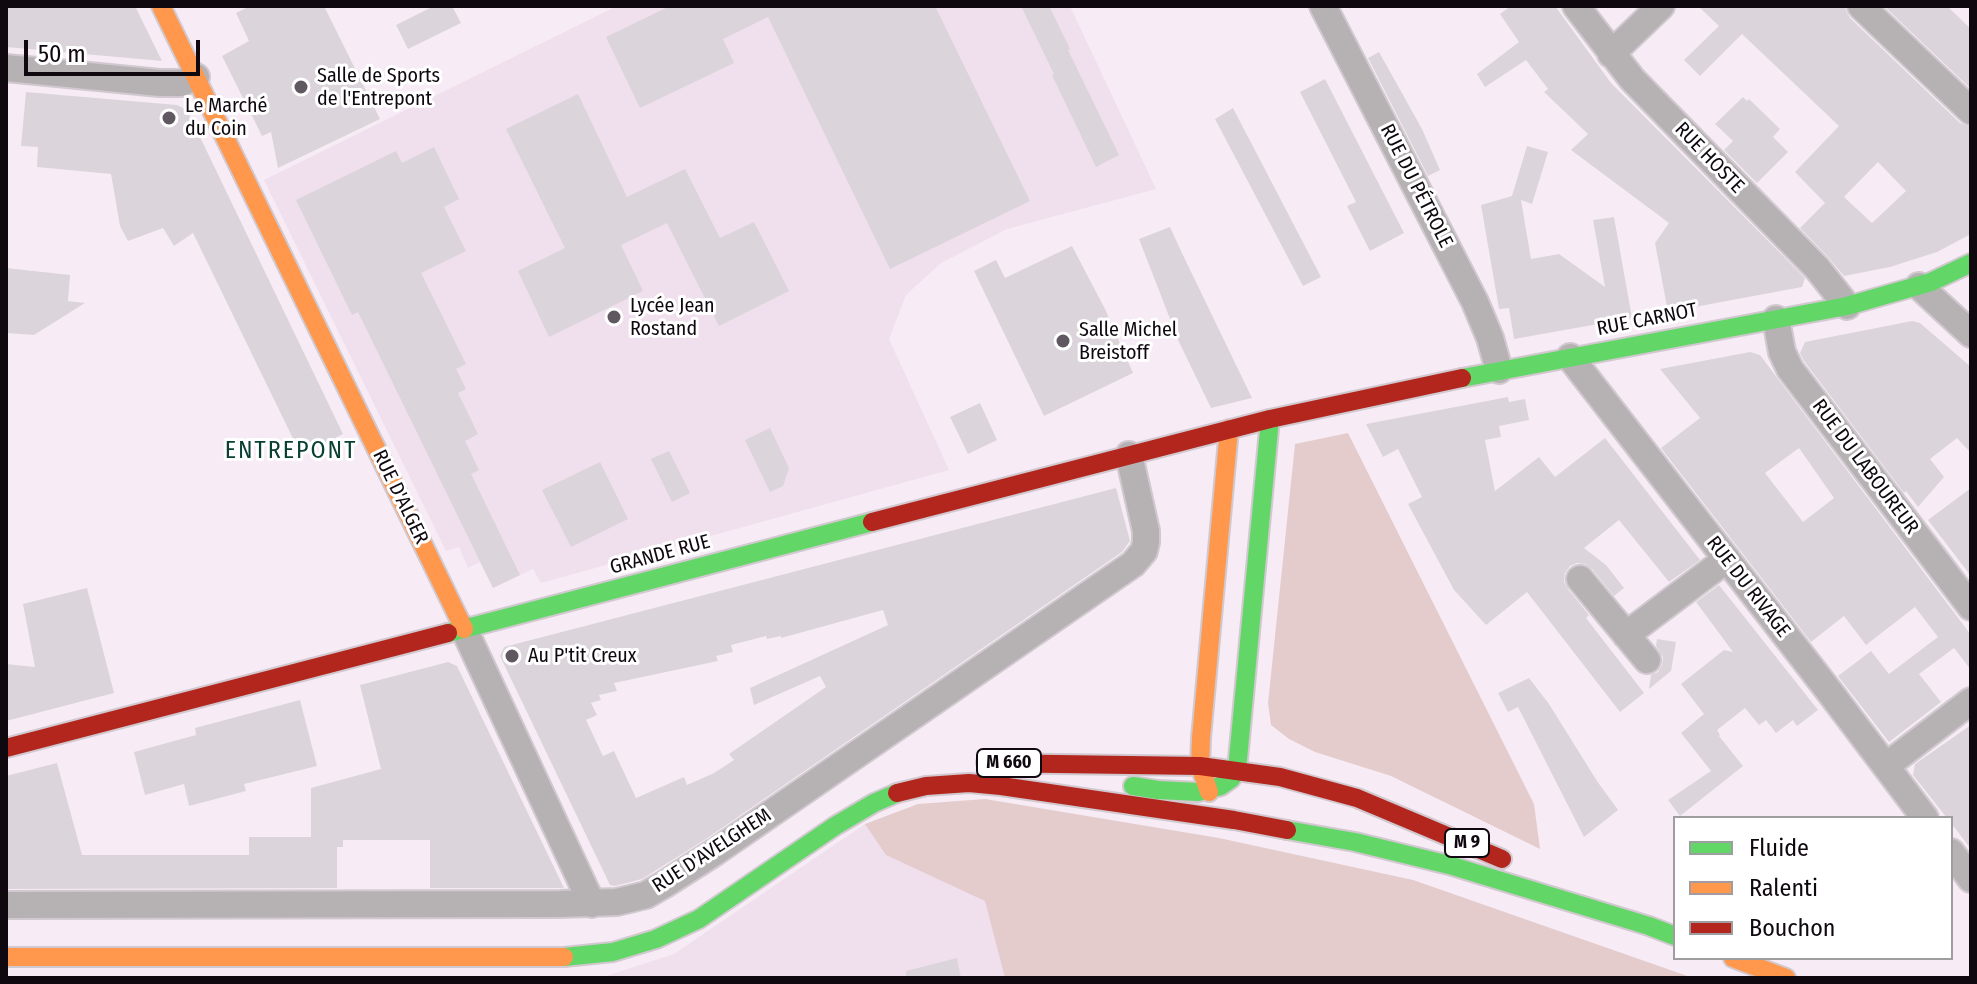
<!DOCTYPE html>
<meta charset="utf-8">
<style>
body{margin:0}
#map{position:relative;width:1977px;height:984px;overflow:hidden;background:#f7ecf5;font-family:"Fira Sans Condensed",sans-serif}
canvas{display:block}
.frame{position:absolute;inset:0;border:8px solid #0f090f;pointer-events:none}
.legend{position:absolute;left:1673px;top:816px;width:280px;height:144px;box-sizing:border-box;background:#fff;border:2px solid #9f9d9f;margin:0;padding:10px 14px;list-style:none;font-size:24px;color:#0f090f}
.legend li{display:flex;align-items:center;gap:16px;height:40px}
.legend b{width:40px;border:2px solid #9f9d9f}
.scale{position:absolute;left:24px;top:40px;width:176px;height:36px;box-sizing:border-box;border:4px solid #0f090f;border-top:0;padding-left:10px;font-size:24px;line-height:28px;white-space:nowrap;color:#0f090f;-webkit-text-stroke:6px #fff;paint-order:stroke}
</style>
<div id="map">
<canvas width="1977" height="984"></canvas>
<div class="frame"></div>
<ul class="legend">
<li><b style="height:10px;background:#63d668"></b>Fluide</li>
<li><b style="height:10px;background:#ff974d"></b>Ralenti</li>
<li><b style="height:10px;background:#b3261e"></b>Bouchon</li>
</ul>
<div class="scale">50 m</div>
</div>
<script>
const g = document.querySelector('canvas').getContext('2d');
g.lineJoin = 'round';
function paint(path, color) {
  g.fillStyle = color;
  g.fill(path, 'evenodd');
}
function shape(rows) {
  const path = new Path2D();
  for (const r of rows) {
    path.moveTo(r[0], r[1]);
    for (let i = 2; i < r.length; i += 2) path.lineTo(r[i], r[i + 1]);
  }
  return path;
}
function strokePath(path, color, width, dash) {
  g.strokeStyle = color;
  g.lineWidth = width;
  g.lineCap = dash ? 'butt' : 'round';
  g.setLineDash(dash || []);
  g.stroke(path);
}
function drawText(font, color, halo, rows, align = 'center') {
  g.font = font + ' "Fira Sans Condensed",sans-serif';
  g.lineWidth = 6;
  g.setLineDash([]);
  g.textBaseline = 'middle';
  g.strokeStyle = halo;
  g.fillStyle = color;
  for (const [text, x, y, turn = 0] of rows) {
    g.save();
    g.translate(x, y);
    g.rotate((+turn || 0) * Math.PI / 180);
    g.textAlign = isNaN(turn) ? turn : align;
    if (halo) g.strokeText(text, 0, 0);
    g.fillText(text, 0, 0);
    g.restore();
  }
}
paint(shape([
 [617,6,1070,6,1156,189,1007,229,941,263,906,295,889,339,949,470,541,583,533,569,493,588,480,562,468,568,459,547,446,551,264,180],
 [865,824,1413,880,1693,978,600,978,674,954]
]), '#f0dfed');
paint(shape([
 [1348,433,1534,804,1540,849,1391,776,1315,752,1289,739,1271,725,1268,703,1295,444],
 [985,799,1219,838,1413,880,1693,978,1005,978,985,901,886,855,865,824,918,804]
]), '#e4cccc');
paint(shape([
 [6,6,135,6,162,61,6,47],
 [250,6,324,6,380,119,278,168,271,132,262,136,222,56,249,41,236,13],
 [434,6,452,6,461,23,408,49,396,25],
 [670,6,935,6,1030,201,890,269,768,17,723,39,734,63,640,108,606,37],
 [1021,6,1049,6,1070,49,1068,50,1119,155,1096,167,1052,75,1054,74],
 [1511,6,1555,6,1611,83,1805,278,1802,287,1668,312,1655,243,1669,223,1571,150,1588,134,1544,92,1548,89,1526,60,1485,87,1477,74,1519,42,1500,14],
 [1698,6,1845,6,1846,11,1850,18,1960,123,1971,127,1971,234,1937,252,1890,267,1844,276,1828,257,1800,228,1825,203,1795,172,1839,126,1742,34,1700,76,1684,60,1719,26],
 [1878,162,1906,191,1872,223,1844,197],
 [1884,6,1947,6,1971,29,1971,89],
 [1379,52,1422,129,1440,170,1428,176,1368,58],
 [1325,79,1404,233,1370,251,1347,206,1356,202,1300,92],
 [26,92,177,105,187,110,343,434,301,455,193,233,174,246,163,228,128,241,120,226,111,174,37,167,38,147,21,146],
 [578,94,627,197,685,169,720,238,754,222,789,291,719,326,667,223,621,245,643,291,549,337,518,271,565,248,506,129],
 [1743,97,1747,101,1749,99,1780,129,1773,137,1788,152,1757,183,1724,150,1733,141,1715,124],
 [1233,108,1321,277,1303,286,1215,119],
 [1527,146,1548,152,1532,204,1521,200,1531,259,1559,254,1605,287,1593,220,1614,217,1632,318,1514,339,1509,308,1499,309,1481,205,1512,196],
 [434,147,459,199,444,207,466,251,421,273,466,364,456,369,466,389,458,393,478,434,465,441,479,470,471,474,520,575,493,588,358,312,352,315,296,200,396,151,402,163],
 [1170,227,1181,251,1252,398,1211,408,1179,342,1139,239],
 [1072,246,1105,309,1133,373,1044,416,974,271,996,260,1005,278],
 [6,268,70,275,68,301,85,303,34,335,6,333],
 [1912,321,1920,323,1971,367,1971,453,1957,438,1930,459,1944,477,1918,507,1906,491,1904,493,1804,361,1800,353,1805,342],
 [1750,352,1760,355,1971,635,1971,670,1954,648,1919,674,1941,702,1889,742,1838,676,1871,651,1889,674,1938,637,1915,607,1866,645,1844,616,1811,642,1661,448,1700,418,1660,369],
 [1799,448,1834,498,1803,522,1765,473],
 [1508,397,1509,402,1525,399,1529,420,1499,426,1501,437,1485,440,1495,491,1539,457,1555,477,1605,438,1700,560,1669,582,1619,520,1584,548,1606,565,1624,588,1614,596,1592,569,1585,564,1577,563,1570,566,1565,573,1564,582,1568,589,1589,615,1586,618,1644,693,1620,712,1527,592,1486,625,1454,590,1408,504,1422,497,1398,449,1383,457,1366,424],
 [980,403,997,440,968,454,950,417],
 [770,428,789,468,783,486,770,492,745,440],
 [669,451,690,493,672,502,651,459],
 [600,462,628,519,571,547,542,490],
 [1116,488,1130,541,1122,552,706,839,642,879,615,886,610,885,500,656,504,647],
 [883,610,888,625,750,688,754,705,820,676,826,687,729,754,734,760,714,773,687,785,684,777,636,798,614,751,603,756,586,720,597,715,591,703,601,700,599,695,617,691,614,683,718,661,716,656,733,652,731,645,766,636,767,639,781,636,781,638],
 [1971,488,1971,576,1928,520],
 [1719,585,1818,710,1797,726,1793,720,1776,733,1766,720,1759,725,1745,708,1717,730,1720,735,1719,736,1743,766,1680,816,1668,800,1711,771,1681,733,1704,714,1681,684,1724,650,1733,652,1696,602],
 [87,588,114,693,6,721,6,664,35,667,23,604],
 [1657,639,1676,642,1671,671,1649,689,1651,675,1658,672,1662,665,1663,657,1656,646],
 [448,662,457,666,564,888,430,888,430,840,343,840,343,847,337,847,337,888,6,889,6,776,57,763,82,855,249,855,249,837,311,837,311,788,381,769,360,685],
 [1529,678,1549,704,1597,781,1618,810,1584,837,1518,707,1508,712,1498,693],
 [300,700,317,766,244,784,246,791,189,806,184,784,145,795,134,752,196,735,195,728],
 [1971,725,1971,849,1951,823,1951,818,1947,818,1913,775,1915,764],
 [957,958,961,978,906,978,906,971]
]), '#dbd5db');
const street = shape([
 [1323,6,1475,302,1490,338,1499,370],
 [1576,6,1632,79,1817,268,1847,306],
 [1861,6,1971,111],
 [1611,54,1661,6],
 [6,68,160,83,181,83,196,77],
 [1919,286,1971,334],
 [1776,319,1782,352,1790,369,1971,607],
 [1570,357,1832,695,1925,818],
 [1580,579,1647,660],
 [464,629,592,904],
 [1626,635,1727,559],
 [1886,766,1971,701],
 [1951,852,1971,879],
 [6,905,560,904,617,902,646,895,665,884,715,852,1133,564,1144,551,1146,542,1146,531,1129,455]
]);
const fast = shape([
 [1462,378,1847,306,1931,282,1971,263],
 [448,633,872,522],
 [1133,786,1158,790,1198,792,1221,786,1231,779,1237,770,1270,419],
 [1287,830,1355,842,1449,865,1649,926,1675,936],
 [564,957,613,952,656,939,699,919,835,826,874,803,897,793]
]);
const slow = shape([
 [161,6,464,629],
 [1209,792,1200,766,1201,738,1229,429],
 [6,957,564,957],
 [1733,958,1786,978]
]);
const jam = shape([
 [872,522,1270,419,1462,378],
 [6,748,448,633],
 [986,763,1200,766,1280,777,1357,798,1502,859],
 [897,793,926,786,969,783,1001,786,1234,820,1287,830]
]);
strokePath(street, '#d1c9cf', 30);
strokePath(fast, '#d1c9cf', 22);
strokePath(slow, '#d1c9cf', 22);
strokePath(jam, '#d1c9cf', 22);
strokePath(street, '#b6b2b4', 26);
strokePath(fast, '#63d668', 18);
strokePath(slow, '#ff974d', 18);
strokePath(jam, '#b3261e', 18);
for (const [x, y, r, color] of [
 [301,87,8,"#605860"],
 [169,118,8,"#605860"],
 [614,317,8,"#605860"],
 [1063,341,8,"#605860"],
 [512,656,8,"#605860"]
]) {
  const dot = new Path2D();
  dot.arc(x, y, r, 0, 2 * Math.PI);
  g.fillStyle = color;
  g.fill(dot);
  strokePath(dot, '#fff', 3);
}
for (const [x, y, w] of [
 [1009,763,64],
 [1467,843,44]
]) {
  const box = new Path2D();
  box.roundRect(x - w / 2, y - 14, w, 28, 6);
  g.fillStyle = '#fff';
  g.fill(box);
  strokePath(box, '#0f090f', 2);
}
drawText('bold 18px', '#0f090f', null, [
 ["M 660",1009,763],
 ["M 9",1467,843]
]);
drawText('20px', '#0f090f', '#fff', [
 ["Salle de Sports",317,76],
 ["de l'Entrepont",317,99],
 ["Le Marché",185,106],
 ["du Coin",185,129],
 ["Lycée Jean",630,306],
 ["Rostand",630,329],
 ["Salle Michel",1079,330],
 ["Breistoff",1079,353],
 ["Au P'tit Creux",528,656]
], 'left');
drawText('20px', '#0f090f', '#fff', [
 ["RUE HOSTE",1709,158,46],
 ["RUE DU PÉTROLE",1416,186,63],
 ["RUE CARNOT",1647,320,-11],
 ["RUE DU LABOUREUR",1865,467,53],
 ["RUE D'ALGER",400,497,64],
 ["GRANDE RUE",660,555,-15],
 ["RUE DU RIVAGE",1748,587,52],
 ["RUE D'AVELGHEM",712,851,-33]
]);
g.letterSpacing = '2px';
drawText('24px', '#0a4032', '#fff', [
 ["ENTREPONT",291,451]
]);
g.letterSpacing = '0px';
</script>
